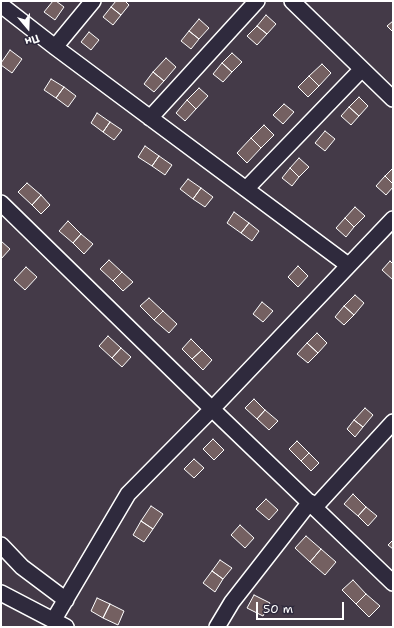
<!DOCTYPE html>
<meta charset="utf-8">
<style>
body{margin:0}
#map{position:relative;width:394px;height:628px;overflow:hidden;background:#443a48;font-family:"Shantell Sans",sans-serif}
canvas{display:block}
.frame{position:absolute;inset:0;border:2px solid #fff;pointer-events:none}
.north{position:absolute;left:8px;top:8px;width:40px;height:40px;-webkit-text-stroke:3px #2f2a3d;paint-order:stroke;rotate:161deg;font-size:11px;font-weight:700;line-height:16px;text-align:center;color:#fff}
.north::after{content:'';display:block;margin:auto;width:14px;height:18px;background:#fff;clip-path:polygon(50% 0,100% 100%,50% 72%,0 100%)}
.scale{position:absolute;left:256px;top:602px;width:88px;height:18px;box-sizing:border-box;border:2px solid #fff;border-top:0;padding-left:5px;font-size:12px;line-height:14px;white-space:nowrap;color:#fff;-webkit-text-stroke:3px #2f2a3d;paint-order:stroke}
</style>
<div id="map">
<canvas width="394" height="628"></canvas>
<div class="frame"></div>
<div class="north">Пн</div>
<div class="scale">50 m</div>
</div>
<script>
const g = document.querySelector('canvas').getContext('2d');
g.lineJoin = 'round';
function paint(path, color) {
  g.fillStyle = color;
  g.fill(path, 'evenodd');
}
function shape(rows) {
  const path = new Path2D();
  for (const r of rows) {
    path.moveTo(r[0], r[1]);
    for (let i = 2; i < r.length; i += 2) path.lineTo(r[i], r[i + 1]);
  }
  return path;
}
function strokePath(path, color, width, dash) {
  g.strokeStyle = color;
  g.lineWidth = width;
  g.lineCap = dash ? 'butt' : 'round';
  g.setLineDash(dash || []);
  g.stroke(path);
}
const building = shape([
 [53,1,56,1,64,7,55,20,44,12,53,1],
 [116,1,125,1,129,5,121,15,111,7,116,1],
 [111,7,121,15,113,25,103,17,111,7],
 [266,15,276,24,267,34,257,26,266,15],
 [199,19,209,28,199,39,189,31,199,19],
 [393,21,393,32,387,26,393,21],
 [257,26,267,34,257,45,247,36,257,26],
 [189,31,199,39,191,49,181,41,189,31],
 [89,32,99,40,91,50,81,42,89,32],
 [10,50,22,59,12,73,1,65,1,63,10,50],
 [232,53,242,62,232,72,222,63,232,53],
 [166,58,176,67,164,81,153,72,166,58],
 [222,63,232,72,223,82,213,74,222,63],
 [322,64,331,73,319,86,309,76,322,64],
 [153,72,164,81,154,92,144,84,153,72],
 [309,76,319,86,308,97,298,87,309,76],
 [51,79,64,87,56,98,44,90,51,79],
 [64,87,76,96,68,107,56,98,64,87],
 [199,88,208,96,196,109,187,100,199,88],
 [359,97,368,106,359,116,349,107,359,97],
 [187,100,196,109,185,121,176,113,187,100],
 [284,104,294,112,283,124,273,115,284,104],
 [349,107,359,116,351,125,341,116,349,107],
 [97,113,110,122,103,132,91,123,97,113],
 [110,122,122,130,114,140,103,132,110,122],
 [264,125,274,135,261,148,251,138,264,125],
 [325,131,335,139,325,151,315,143,325,131],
 [251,138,261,148,247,163,237,153,251,138],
 [145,146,159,156,152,166,138,157,145,146],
 [159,156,172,165,165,175,152,166,159,156],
 [299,158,309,167,299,177,290,168,299,158],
 [290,168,299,177,292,186,282,178,290,168],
 [393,168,393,184,385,176,393,168],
 [385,176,393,184,393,187,386,195,376,186,385,176],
 [188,179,201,188,193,199,180,189,188,179],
 [27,183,41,195,32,205,18,192,27,183],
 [201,188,213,197,205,207,193,199,201,188],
 [41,195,50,205,41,214,32,205,41,195],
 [355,207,365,216,354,227,345,218,355,207],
 [234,212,249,223,241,233,227,223,234,212],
 [345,218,354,227,346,237,336,228,345,218],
 [68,221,81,234,73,243,59,231,68,221],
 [249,223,259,231,252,241,241,233,249,223],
 [81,234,93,244,84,254,73,243,81,234],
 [1,241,10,249,1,259,1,241],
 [109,260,122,272,113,281,100,269,109,260],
 [390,261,393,264,393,280,382,270,390,261],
 [298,266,308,276,298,287,288,277,298,266],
 [26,267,37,277,25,290,14,280,26,267],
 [122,272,133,282,123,291,113,281,122,272],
 [355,295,364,303,354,315,344,306,355,295],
 [149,298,163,311,154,320,140,306,149,298],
 [262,302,273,311,263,322,253,314,262,302],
 [344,306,354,315,344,325,335,317,344,306],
 [163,311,177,324,169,333,154,320,163,311],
 [317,333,327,343,318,353,307,343,317,333],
 [108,336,121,348,112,358,99,346,108,336],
 [191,339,202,350,192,359,182,349,191,339],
 [307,343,318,353,308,363,297,354,307,343],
 [121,348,131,357,122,367,112,358,121,348],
 [202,350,212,360,203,370,192,359,202,350],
 [254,399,265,410,257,419,245,408,254,399],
 [365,408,373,415,363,427,354,420,365,408],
 [265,410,278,421,269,430,257,419,265,410],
 [354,420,363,427,355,437,347,429,354,420],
 [213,439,224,450,214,460,203,449,213,439],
 [297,441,309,453,301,461,289,449,297,441],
 [309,453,319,463,311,471,301,461,309,453],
 [194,459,204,468,194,478,184,469,194,459],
 [353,494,366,507,358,516,344,504,353,494],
 [266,499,278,510,269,520,256,509,266,499],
 [151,506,163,514,153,529,141,521,151,506],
 [366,507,377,516,368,526,358,516,366,507],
 [141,521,153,529,144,542,133,535,141,521],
 [240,525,254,538,245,548,231,535,240,525],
 [306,536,321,549,310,562,295,548,306,536],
 [393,540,393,549,388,545,393,540],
 [321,549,336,562,325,575,310,562,321,549],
 [220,560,232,568,223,579,212,571,220,560],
 [212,571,223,579,215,592,203,583,212,571],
 [353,580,366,594,356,604,342,590,353,580],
 [366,594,380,606,369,617,356,604,366,594],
 [254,595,270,603,263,616,247,608,254,595],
 [97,598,110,604,103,618,91,611,97,598],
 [110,604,124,611,118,625,103,618,110,604]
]);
paint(building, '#746061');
strokePath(building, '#fff', 1);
const minor = shape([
 [292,1,393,99],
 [1,5,55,47,348,265],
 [55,47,93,1],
 [150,118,257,1],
 [246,189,362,69],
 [1,203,212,409,393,583],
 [315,507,393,422],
 [1,545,22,567,66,600],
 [1,593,66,627],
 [53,621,128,494,212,409,393,219],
 [217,627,232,602,310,502]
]);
strokePath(minor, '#fff', 18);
strokePath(minor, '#2f2a3d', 15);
</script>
